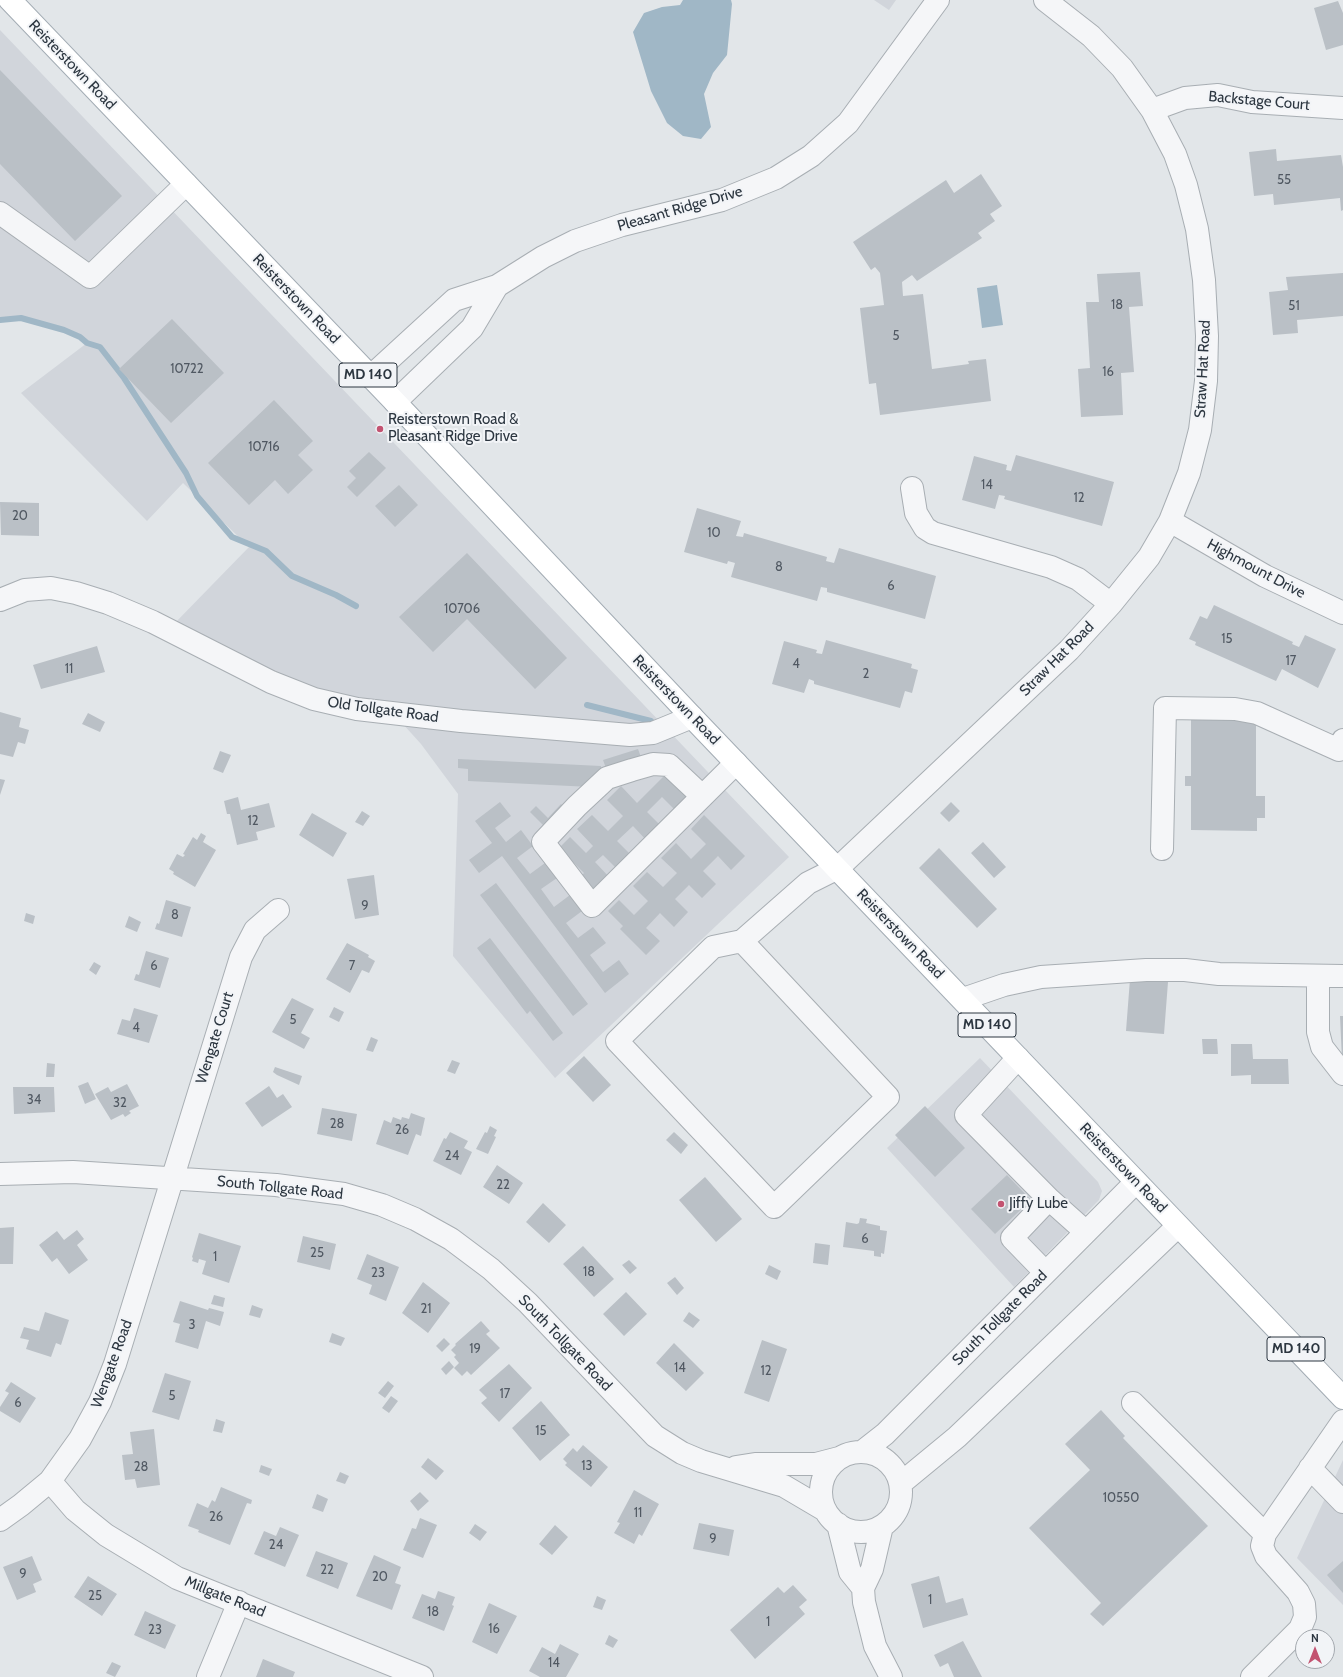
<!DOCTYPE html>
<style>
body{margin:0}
#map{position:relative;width:1343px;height:1677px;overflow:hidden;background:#e2e6e9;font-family:Cabin,sans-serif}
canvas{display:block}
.north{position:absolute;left:1295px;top:1629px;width:40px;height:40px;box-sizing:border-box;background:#f2f4f7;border:1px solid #a3a8ae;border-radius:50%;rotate:0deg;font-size:11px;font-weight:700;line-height:16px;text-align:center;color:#2c3640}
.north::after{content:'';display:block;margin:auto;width:14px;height:18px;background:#c35371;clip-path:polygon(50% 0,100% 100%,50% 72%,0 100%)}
</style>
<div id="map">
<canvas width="1343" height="1677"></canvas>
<div class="north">N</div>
</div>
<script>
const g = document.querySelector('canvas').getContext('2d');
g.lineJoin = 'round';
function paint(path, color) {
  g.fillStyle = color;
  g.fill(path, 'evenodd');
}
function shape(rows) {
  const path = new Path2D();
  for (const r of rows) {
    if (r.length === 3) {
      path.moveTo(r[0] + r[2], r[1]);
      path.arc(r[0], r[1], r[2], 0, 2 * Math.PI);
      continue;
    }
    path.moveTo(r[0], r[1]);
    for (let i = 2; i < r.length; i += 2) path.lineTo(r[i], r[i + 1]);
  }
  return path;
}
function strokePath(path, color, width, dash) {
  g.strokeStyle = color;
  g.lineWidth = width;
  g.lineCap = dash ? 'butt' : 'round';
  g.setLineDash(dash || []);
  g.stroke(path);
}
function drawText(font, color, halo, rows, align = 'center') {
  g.font = font + ' Cabin,sans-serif';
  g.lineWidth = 4;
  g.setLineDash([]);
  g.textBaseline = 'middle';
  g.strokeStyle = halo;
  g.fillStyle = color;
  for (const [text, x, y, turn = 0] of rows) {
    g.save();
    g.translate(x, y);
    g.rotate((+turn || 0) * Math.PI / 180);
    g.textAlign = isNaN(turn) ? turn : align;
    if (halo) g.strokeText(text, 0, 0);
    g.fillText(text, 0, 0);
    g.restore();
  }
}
paint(shape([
 [874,0,896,0,889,10],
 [0,30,789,857,555,1078,453,956,458,794,421,744,383,702,357,701,316,691,173,625,249,547,183,483,147,521,21,393,87,343,80,337,64,330,21,318,0,320],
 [980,1058,1098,1182,1102,1191,1099,1200,1014,1287,887,1148],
 [1343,1460,1343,1605,1297,1558]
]), '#d1d5db');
paint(shape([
 [683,0,731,0,732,4,727,55,713,73,704,94,711,127,701,139,683,136,667,123,651,91,633,32,644,13,662,7,680,5],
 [997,285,1003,325,982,328,977,288]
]), '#a0b7c6');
strokePath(shape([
 [0,320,21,318,64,330,80,337,87,343,100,347,124,378,186,473,197,496,232,537,266,551,292,576,336,595,356,606],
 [587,705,651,721]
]), '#a0b7c6', 6);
paint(shape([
 [1338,1,1343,13,1343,45,1326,50,1314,8],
 [0,70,122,196,75,241,0,164],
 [1276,149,1277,161,1341,155,1343,167,1343,210,1341,211,1340,198,1274,205,1273,194,1254,196,1249,152],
 [981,174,1002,206,990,214,995,221,978,233,982,238,917,281,912,275,902,282,903,296,923,294,932,369,969,364,968,361,986,359,991,401,880,415,876,383,869,384,860,308,884,305,880,273,875,267,871,270,853,242,946,180,954,193],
 [1140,272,1143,306,1129,307,1134,372,1121,373,1123,415,1081,417,1078,369,1090,368,1086,302,1099,302,1097,274],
 [1343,273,1343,316,1297,320,1298,333,1273,335,1269,292,1288,290,1286,277],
 [172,319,224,373,171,423,119,369],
 [274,400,313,441,298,455,313,470,288,494,275,480,249,505,208,463],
 [369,452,386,468,357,497,347,487,356,478,349,471],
 [1016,455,1114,482,1102,526,1004,499,1005,496,999,495,995,509,962,500,974,456,1007,465,1006,470,1011,471],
 [399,485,418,505,395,527,375,506],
 [0,502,39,503,39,536,1,535],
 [697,508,741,521,736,536,743,537,744,533,827,557,826,561,834,563,839,548,936,576,925,619,827,592,827,588,821,587,817,601,731,577,735,563,728,561,727,564,684,552],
 [467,553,567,658,535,689,467,619,433,652,399,617],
 [1214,605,1293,642,1292,644,1299,647,1305,635,1336,649,1318,688,1282,669,1276,681,1195,645,1196,642,1189,639,1200,616,1207,619],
 [826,640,912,664,911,668,918,670,912,693,905,691,900,708,814,684,814,681,809,679,804,693,772,684,784,641,817,650,816,653,822,654],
 [97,646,105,672,41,689,33,665],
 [0,712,21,718,19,727,29,730,25,744,18,742,13,757,0,754],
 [88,713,105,722,100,732,82,724],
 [1191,719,1256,719,1256,796,1265,796,1265,818,1257,818,1257,831,1191,830,1191,786,1185,786,1185,776,1191,776],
 [638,749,642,760,607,771,603,760],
 [220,751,231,755,223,773,213,769],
 [458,759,601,766,601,776,592,776,591,787,468,781,468,769,458,768],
 [666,774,692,801,679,814,662,797,647,812,663,828,648,842,633,826,617,841,633,857,619,871,603,855,595,862,610,878,596,891,581,876,584,873,559,848,570,837,586,853,593,846,577,829,592,815,608,831,623,816,607,800,621,786,637,803],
 [0,779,5,780,0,795],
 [238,797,241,810,269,803,275,827,256,832,258,840,237,845,230,814,227,814,224,801],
 [500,802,511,816,495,828,506,842,521,830,533,846,517,858,530,874,545,863,557,878,541,889,554,907,570,895,582,911,566,923,578,938,593,927,606,943,590,955,603,972,619,960,629,974,605,993,502,856,479,873,469,860,492,843,475,821],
 [951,802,960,811,949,822,940,813],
 [561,804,569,812,549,831,530,812,536,806,548,818],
 [362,811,370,816,363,826,355,822],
 [312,813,347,833,333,857,299,835],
 [704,815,745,856,731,870,718,856,703,871,716,884,702,898,689,885,675,899,688,912,674,927,660,913,646,928,660,941,646,955,620,929,623,926,608,911,619,900,634,915,648,901,633,886,647,872,663,887,677,873,661,858,676,843,691,859,706,844,691,829],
 [201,833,206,836,203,842,216,850,195,887,173,874,174,872,169,869,177,854,183,857,185,855,183,854,193,837,197,840],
 [983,842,1006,867,994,878,971,853],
 [939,848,997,909,977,928,919,868],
 [374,875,379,915,355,919,347,879],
 [496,883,588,1004,573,1016,480,895],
 [166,900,191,907,182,937,155,929,157,923,159,924],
 [26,913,35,916,33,924,24,921],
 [129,916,141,922,137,932,125,927],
 [490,938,563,1033,553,1041,530,1011,527,1014,477,948],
 [347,943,369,955,368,957,375,961,369,973,362,970,350,993,326,979],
 [146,951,169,958,160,988,134,980,136,974,139,975],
 [94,962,101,966,96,975,89,970],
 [1130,979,1168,982,1164,1034,1126,1031],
 [292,998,314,1009,301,1033,310,1038,304,1049,272,1032],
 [334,1007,344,1012,339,1022,329,1017],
 [134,1008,158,1015,149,1043,117,1034,122,1019,130,1021],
 [1340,1016,1343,1016,1343,1060,1342,1060],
 [371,1037,378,1040,373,1052,366,1050],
 [1202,1039,1217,1039,1218,1054,1203,1054],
 [1231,1044,1252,1044,1253,1059,1288,1059,1289,1084,1251,1084,1251,1075,1231,1076],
 [584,1056,611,1085,593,1102,566,1073],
 [452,1060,460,1063,455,1074,447,1071],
 [47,1063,55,1064,54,1077,46,1077],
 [275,1067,302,1076,299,1085,277,1075,273,1072],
 [88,1082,96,1099,85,1104,78,1086],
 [127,1084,139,1106,129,1111,131,1113,125,1117,123,1114,111,1120,95,1094,108,1087,111,1092],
 [269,1086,277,1098,283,1094,292,1107,262,1127,245,1103],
 [13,1087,54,1087,55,1112,14,1114],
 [925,1106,965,1148,935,1177,895,1135],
 [322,1108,357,1114,352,1141,317,1134],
 [411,1113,425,1118,421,1136,416,1134,408,1155,376,1144,384,1120,391,1123,393,1117,401,1120,402,1117,409,1119],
 [490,1126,497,1130,494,1136,496,1137,488,1154,476,1149,485,1132,487,1133],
 [450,1132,468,1141,464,1148,472,1152,461,1175,433,1161,444,1138,446,1139],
 [674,1132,688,1145,681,1154,666,1140],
 [497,1165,523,1183,509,1204,483,1187],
 [1007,1175,1031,1200,995,1234,971,1209],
 [705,1177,742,1219,716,1242,679,1200],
 [543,1203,566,1225,549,1243,526,1222],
 [860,1218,867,1219,866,1223,880,1226,880,1230,887,1231,884,1254,881,1253,881,1257,874,1256,874,1251,843,1247,846,1222,857,1224,859,1223],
 [14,1227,13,1264,0,1264,0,1228],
 [77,1230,84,1239,77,1245,88,1260,69,1274,57,1258,52,1262,39,1245,57,1231,64,1240],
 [199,1233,241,1246,229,1283,202,1274,206,1261,199,1259,198,1263,192,1261,193,1258,192,1257],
 [303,1236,336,1244,330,1270,297,1262],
 [815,1243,830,1245,828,1265,813,1263],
 [583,1246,614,1279,594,1297,563,1264],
 [367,1254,399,1267,386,1301,369,1294,372,1285,357,1279],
 [629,1260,637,1268,630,1274,622,1265],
 [769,1265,781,1271,777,1280,765,1274],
 [675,1277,684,1288,677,1295,667,1283],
 [423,1282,450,1303,428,1333,402,1313],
 [626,1292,647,1314,624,1336,603,1314],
 [214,1295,225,1298,223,1307,211,1304],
 [180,1301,208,1310,209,1308,224,1312,220,1326,206,1321,198,1349,175,1342,180,1324,173,1322],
 [252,1305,263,1309,260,1318,249,1315],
 [45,1312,69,1320,61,1345,56,1343,51,1357,26,1349,29,1340,20,1338,24,1327,39,1331],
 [689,1312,700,1320,693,1328,683,1321],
 [481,1321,490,1331,486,1334,500,1348,471,1375,467,1371,462,1376,454,1368,459,1363,454,1357,456,1355,451,1350,456,1345,455,1344],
 [332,1333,345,1338,341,1346,329,1342],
 [444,1338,450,1344,442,1352,436,1346],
 [762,1340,787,1349,769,1402,744,1393],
 [674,1343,704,1373,686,1391,656,1363],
 [449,1361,454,1367,446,1375,441,1369],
 [509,1364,532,1388,499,1422,481,1403,487,1398,479,1390],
 [165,1373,191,1381,179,1420,152,1412],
 [388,1381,394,1386,385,1398,378,1393],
 [11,1382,36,1398,20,1423,0,1411,0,1407,9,1393,5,1391],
 [391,1396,398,1401,389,1413,382,1408],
 [541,1401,570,1435,540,1461,512,1428],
 [1101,1410,1125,1436,1123,1438,1208,1526,1103,1626,1090,1614,1101,1603,1029,1528,1090,1470,1065,1444],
 [216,1419,225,1422,222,1433,213,1431],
 [154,1429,160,1485,137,1488,135,1479,125,1480,122,1455,133,1454,130,1432],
 [583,1445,608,1467,591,1487,565,1465,567,1463,563,1459,573,1448,577,1452],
 [428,1458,444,1471,436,1480,421,1467],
 [261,1465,272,1469,269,1476,259,1472],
 [340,1472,349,1476,345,1484,336,1481],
 [221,1487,252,1500,251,1504,247,1503,230,1545,198,1532,199,1530,188,1526,197,1503,208,1508,212,1500,215,1502],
 [634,1490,659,1504,642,1536,639,1534,634,1544,614,1533,620,1523,617,1522],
 [420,1492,429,1501,418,1511,410,1501],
 [317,1494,328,1499,323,1512,312,1508],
 [420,1518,437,1525,423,1558,403,1550,412,1528,416,1529],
 [699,1523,734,1530,729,1556,693,1549],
 [475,1524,487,1532,480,1541,469,1533],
 [555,1525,568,1537,552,1555,539,1544],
 [280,1527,299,1535,285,1567,254,1554,264,1531,276,1536],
 [316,1551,348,1563,338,1589,306,1576],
 [374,1555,401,1567,395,1583,401,1585,392,1610,356,1596],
 [32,1556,42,1580,33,1584,36,1592,17,1600,3,1567],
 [1343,1561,1343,1593,1327,1575],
 [88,1576,117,1594,102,1616,74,1597],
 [939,1576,946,1603,963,1598,968,1615,923,1628,911,1584],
 [793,1585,807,1600,799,1607,805,1614,755,1659,730,1630,778,1587,784,1593],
 [438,1591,455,1597,452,1605,454,1606,444,1631,412,1618,422,1594,435,1599],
 [597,1596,606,1600,602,1610,593,1607],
 [489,1603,517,1616,497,1654,472,1642],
 [145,1611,176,1625,165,1649,134,1635],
 [609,1635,618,1640,613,1648,605,1644],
 [963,1641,982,1677,954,1677,948,1663,940,1667,934,1655],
 [560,1644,579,1654,566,1677,540,1677,529,1671,542,1647,555,1654],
 [263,1659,295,1672,293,1677,256,1677],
 [112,1662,121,1666,115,1677,106,1673]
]), '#bac0c6');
const minor = shape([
 [1152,110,1185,98,1218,95,1252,102,1343,108],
 [0,213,90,277,186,184],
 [370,377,454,300,497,286,543,257,575,241,622,225,722,200,776,178,811,156,848,123,938,0],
 [395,402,472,328,497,286],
 [912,488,916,513,925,528,933,533,1051,567,1078,579,1111,604],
 [1170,521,1265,576,1343,613],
 [0,600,25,590,51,588,76,593,108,603,153,622,271,682,314,699,357,709,461,721,630,735,653,733,692,717],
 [702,796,669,765,653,764,632,770,607,778,577,806,543,842,592,906,736,763],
 [1162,849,1165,708,1235,709,1257,713,1339,750,1343,740],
 [742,941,888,1097,774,1207,617,1041,713,947,742,941,808,883,838,868,1069,650,1111,604,1149,557,1170,521,1189,473,1200,430,1206,381,1207,336,1204,280,1197,229,1186,185,1175,154,1152,110,1122,68,1091,36,1045,0],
 [1318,976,1318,1032,1322,1047,1343,1074],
 [963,999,1004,985,1041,977,1146,970,1185,970,1219,974,1343,976],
 [1018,1058,966,1115,1049,1199,1086,1232],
 [0,1174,73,1172,276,1185,344,1194,382,1205,415,1219,451,1239,491,1269,528,1303,655,1436,682,1453,701,1461,784,1486,823,1509],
 [1045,1272,1012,1238,1049,1199],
 [1133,1403,1265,1534],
 [862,1452,885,1434,1136,1182],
 [861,1492,40],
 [736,1467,755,1464,816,1464,839,1458],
 [1310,1468,1343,1502],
 [50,1481,75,1510,106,1535,177,1578,422,1677],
 [900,1484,957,1437,1178,1226],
 [0,1520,21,1505,50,1481,80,1439,100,1402,115,1364,241,957,255,930,278,910],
 [838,1524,850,1572,863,1588,864,1602,875,1646,891,1677],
 [863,1588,872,1569,882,1526],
 [208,1677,239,1602],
 [1252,1677,1300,1629,1305,1617,1304,1604,1298,1592,1266,1556,1262,1546,1265,1534,1343,1421]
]);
const major = shape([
 [10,0,395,402,692,717,1343,1398]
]);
strokePath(minor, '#a8aeb3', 24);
strokePath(major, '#a3acb4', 24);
strokePath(minor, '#f5f6f8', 22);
strokePath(major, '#fff', 22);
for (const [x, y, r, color] of [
 [380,429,4,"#c35371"],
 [1001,1204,4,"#c35371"]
]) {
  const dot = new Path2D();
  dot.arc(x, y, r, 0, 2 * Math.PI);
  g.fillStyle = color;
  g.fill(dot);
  strokePath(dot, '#f2f4f7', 1.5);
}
drawText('13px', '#505862', null, [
 ["55",1284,180],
 ["18",1117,305],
 ["51",1294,306],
 ["5",896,336],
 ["10722",187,369],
 ["16",1108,372],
 ["10716",264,447],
 ["14",987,485],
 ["12",1079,498],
 ["20",20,516],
 ["10",714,533],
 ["8",779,567],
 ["6",891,586],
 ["10706",462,609],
 ["15",1227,639],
 ["17",1291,661],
 ["4",796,664],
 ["11",69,669],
 ["2",866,674],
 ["12",253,821],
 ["9",365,906],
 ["8",175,915],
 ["6",154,966],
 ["7",352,966],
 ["5",293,1020],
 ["4",136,1028],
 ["34",34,1100],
 ["32",120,1103],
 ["28",337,1124],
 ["26",402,1130],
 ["24",452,1156],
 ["22",503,1185],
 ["6",865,1239],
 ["25",317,1253],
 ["1",215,1257],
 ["18",589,1272],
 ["23",378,1273],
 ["21",426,1309],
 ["3",192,1325],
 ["19",475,1349],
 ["14",680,1368],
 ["12",766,1371],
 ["17",505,1394],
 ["5",172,1396],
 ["6",18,1403],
 ["15",541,1431],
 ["13",587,1466],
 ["28",141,1467],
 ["10550",1121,1498],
 ["11",638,1513],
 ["26",216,1517],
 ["9",713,1539],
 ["24",276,1545],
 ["22",327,1570],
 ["9",23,1574],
 ["20",380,1577],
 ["25",95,1596],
 ["1",930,1600],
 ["18",433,1612],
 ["1",768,1622],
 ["16",494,1629],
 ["23",155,1630],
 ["14",554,1663]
]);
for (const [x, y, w] of [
 [368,375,58],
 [987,1025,58],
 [1296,1349,58]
]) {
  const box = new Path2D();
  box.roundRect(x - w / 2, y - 12, w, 24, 3);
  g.fillStyle = '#f2f4f7';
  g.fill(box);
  strokePath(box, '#2c3640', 1);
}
drawText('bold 14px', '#2c3640', null, [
 ["MD 140",368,375],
 ["MD 140",987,1025],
 ["MD 140",1296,1349]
]);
drawText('15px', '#2c3640', '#f2f4f7', [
 ["Reisterstown Road",72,65,46],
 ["Backstage Court",1259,101,5],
 ["Pleasant Ridge Drive",680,209,-16],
 ["Reisterstown Road",296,299,46],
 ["Straw Hat Road",1203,369,-87],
 ["Highmount Drive",1256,569,28],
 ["Straw Hat Road",1057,659,-45],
 ["Reisterstown Road",676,700,46],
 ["Old Tollgate Road",383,710,8],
 ["Reisterstown Road",900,934,46],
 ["Wengate Court",215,1038,-73],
 ["Reisterstown Road",1123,1168,46],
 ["South Tollgate Road",280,1188,6],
 ["South Tollgate Road",1000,1318,-45],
 ["South Tollgate Road",565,1343,46],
 ["Wengate Road",112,1364,-70],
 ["Millgate Road",225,1597,22]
]);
drawText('15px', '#2c3640', '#f2f4f7', [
 ["Reisterstown Road &",388,420],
 ["Pleasant Ridge Drive",388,437],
 ["Jiffy Lube",1009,1204]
], 'left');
</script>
